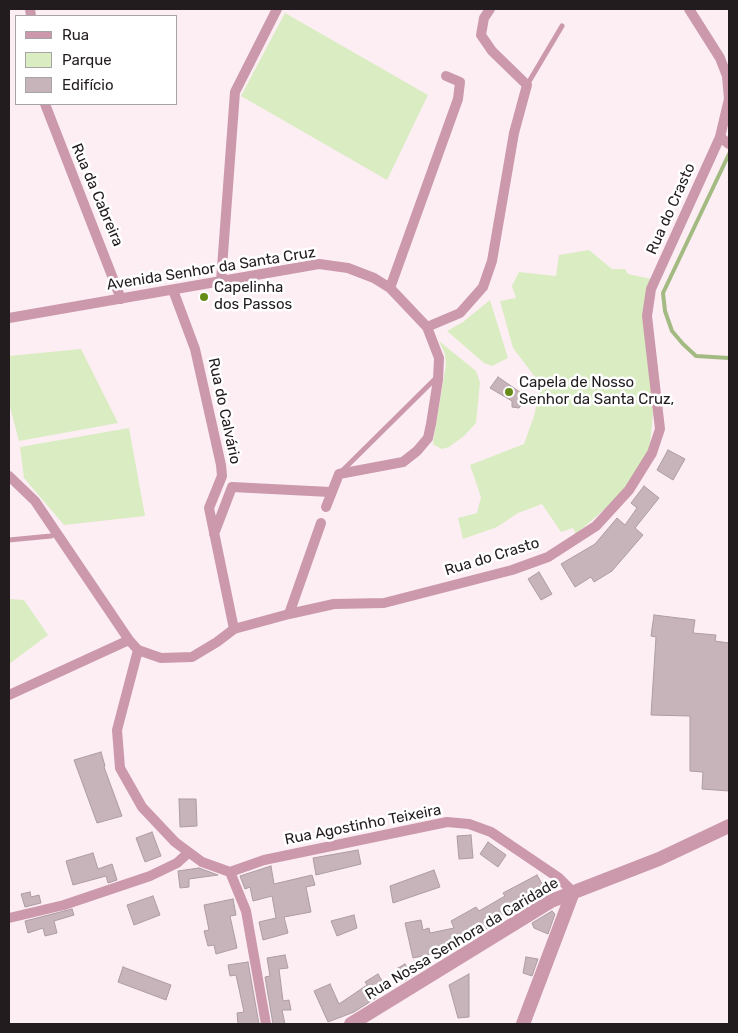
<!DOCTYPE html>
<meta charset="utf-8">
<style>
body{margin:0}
#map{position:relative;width:738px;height:1033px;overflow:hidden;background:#fdeef3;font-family:Rubik,sans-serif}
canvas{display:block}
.frame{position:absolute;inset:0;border:10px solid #221c1e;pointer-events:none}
.legend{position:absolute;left:15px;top:15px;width:162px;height:90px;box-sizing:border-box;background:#fff;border:1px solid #a7a4a5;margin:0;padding:6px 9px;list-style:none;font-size:15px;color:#221c1e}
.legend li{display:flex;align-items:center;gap:10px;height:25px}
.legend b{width:25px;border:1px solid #a7a4a5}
</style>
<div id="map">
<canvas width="738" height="1033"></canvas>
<div class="frame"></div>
<ul class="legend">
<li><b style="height:6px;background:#cb99ab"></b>Rua</li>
<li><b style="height:14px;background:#d9ecc2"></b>Parque</li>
<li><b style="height:14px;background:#c6b4ba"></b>Edifício</li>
</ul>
</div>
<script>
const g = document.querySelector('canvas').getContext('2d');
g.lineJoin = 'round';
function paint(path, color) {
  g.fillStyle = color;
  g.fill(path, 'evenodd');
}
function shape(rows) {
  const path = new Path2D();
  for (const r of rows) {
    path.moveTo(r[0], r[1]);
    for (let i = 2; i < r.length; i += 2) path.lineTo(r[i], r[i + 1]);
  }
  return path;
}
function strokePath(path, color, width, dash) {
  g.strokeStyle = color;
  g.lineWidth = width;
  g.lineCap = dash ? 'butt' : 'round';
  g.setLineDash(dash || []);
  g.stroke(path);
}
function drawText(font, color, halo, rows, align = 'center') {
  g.font = font + ' Rubik,sans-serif';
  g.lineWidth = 5;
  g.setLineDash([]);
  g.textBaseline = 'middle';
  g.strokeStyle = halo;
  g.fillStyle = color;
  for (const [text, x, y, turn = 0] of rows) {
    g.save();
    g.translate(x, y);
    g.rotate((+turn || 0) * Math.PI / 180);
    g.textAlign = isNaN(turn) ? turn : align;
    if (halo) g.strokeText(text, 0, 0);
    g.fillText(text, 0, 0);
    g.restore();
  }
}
paint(shape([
 [285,13,428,95,387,180,241,96],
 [589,250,612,269,625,269,628,274,651,279,653,414,650,446,631,486,576,534,573,528,561,532,542,504,518,513,497,527,463,539,458,518,477,513,481,497,470,465,524,444,534,416,541,385,513,348,500,301,516,298,512,286,519,272,556,276,559,255],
 [490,300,508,358,492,366,484,363,447,331,463,322],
 [439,341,476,371,480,382,476,423,464,436,449,447,442,449,434,445,433,442,446,365,445,354],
 [81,349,118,423,19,441,9,403,9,356],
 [129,428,145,516,64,525,24,478,20,447],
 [9,599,24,600,48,635,9,664]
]), '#d9ecc2');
strokePath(shape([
 [729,154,663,293,665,311,672,331,683,344,696,356,729,358]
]), '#a3bb82', 4);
const building = shape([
 [498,377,527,397,519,408,512,407,512,401,490,388,498,377],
 [668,450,685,459,673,480,657,470,668,450],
 [644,486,659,498,635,528,643,535,612,571,594,582,591,577,575,587,561,564,595,544,617,518,625,525,637,508,631,503,644,486],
 [539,572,552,594,541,600,528,579,539,572],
 [654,615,695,620,693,633,716,635,715,641,729,643,729,791,702,789,703,772,690,771,690,716,651,715,656,637,651,636,654,615],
 [101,752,105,766,104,767,122,816,97,823,74,760,101,752],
 [179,799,196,799,197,826,180,827,179,799],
 [152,832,161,856,145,862,136,838,152,832],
 [471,835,473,858,459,859,457,836,471,835],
 [488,842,506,855,498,867,480,854,488,842],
 [358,850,361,864,316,875,313,858,358,850],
 [93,853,98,869,112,864,117,880,108,883,106,876,73,885,66,861,93,853],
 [271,866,274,884,312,875,315,885,306,887,311,912,284,917,288,933,263,940,259,922,276,918,272,896,253,901,250,887,245,889,240,876,271,866],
 [199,868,218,875,189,879,189,887,180,888,178,871,199,868],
 [434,870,440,887,393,903,390,886,434,870],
 [537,875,545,889,486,924,488,928,450,949,451,950,413,958,405,923,421,920,423,930,429,928,430,933,454,928,451,921,476,907,479,911,505,896,503,893,537,875],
 [30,892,31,897,39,895,41,903,25,907,21,894,30,892],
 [153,896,160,915,134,925,127,905,153,896],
 [233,899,236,915,230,916,237,948,216,954,214,945,208,946,204,931,209,930,204,905,233,899],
 [72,909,74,915,54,921,57,933,45,936,43,928,28,933,25,921,72,909],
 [552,911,555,914,548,934,534,928,532,923,552,911],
 [354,915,357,928,337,936,331,921,354,915],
 [285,955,288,968,279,969,283,1001,289,1000,291,1010,282,1010,285,1024,273,1024,265,977,270,976,267,958,285,955],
 [526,957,538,959,532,976,523,973,526,957],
 [248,962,259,1024,238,1024,237,1013,244,1012,236,975,230,976,228,965,248,962],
 [405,964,412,976,403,982,396,969,405,964],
 [123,967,171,985,166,1000,118,982,123,967],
 [378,974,384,984,372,992,365,982,378,974],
 [469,974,469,1017,458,1018,449,985,469,974],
 [330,984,339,1004,367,985,376,998,354,1012,328,1022,314,991,330,984]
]);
paint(building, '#c6b4ba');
strokePath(building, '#ad9ca1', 1);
strokePath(shape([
 [527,85,562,26],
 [341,472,436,378],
 [9,540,51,536,57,533]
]), '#cb99ab', 5);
strokePath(shape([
 [30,9,31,16],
 [45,104,121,299],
 [720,137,729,144],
 [221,281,235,92,277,9],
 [390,288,458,99,460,82,446,76],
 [173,290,195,349,221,465,222,476,209,508,234,629],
 [9,318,319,264,348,268,374,278,390,288,427,327,439,358,438,380,431,424,428,438,417,451,403,462,339,474,326,507],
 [427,327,460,313,483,287,492,261,514,133,527,85,492,51,481,35,484,18,490,9],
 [9,476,35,501,129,640,138,650,161,658,192,657,217,642,234,629,289,614,334,604,384,603,512,570,548,557,596,526,629,490,652,453,660,429,647,316,651,289,720,137,729,99,727,76,720,58,689,9],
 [214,534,232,487,330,492],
 [289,614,321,523],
 [138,650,117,730,120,768,142,807,175,842,202,862,230,872,246,911,266,1024],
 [9,695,129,640],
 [230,872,264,860,447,822,469,824,491,832,559,878,573,892],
 [9,918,64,905,150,876,177,863,188,853]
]), '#cb99ab', 10);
strokePath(shape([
 [351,1024,551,901,659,859,729,826],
 [523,1024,573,892]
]), '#cb99ab', 14);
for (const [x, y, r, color] of [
 [204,297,5,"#668c17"],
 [509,392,5,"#668c17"]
]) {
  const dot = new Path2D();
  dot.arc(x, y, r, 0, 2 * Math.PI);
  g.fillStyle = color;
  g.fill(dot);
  strokePath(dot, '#fff', 2);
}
drawText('15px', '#221c1e', '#fff', [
 ["Rua da Cabreira",97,195,67],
 ["Rua do Crasto",671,209,-66],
 ["Avenida Senhor da Santa Cruz",211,269,-9],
 ["Rua do Calvário",224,411,78],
 ["Rua do Crasto",492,557,-17],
 ["Rua Agostinho Teixeira",363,825,-11],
 ["Rua Nossa Senhora da Caridade",462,939,-31]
]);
drawText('15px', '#221c1e', '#fff', [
 ["Capelinha",214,288],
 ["dos Passos",214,305],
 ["Capela de Nosso",519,383],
 ["Senhor da Santa Cruz,",519,400]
], 'left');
</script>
